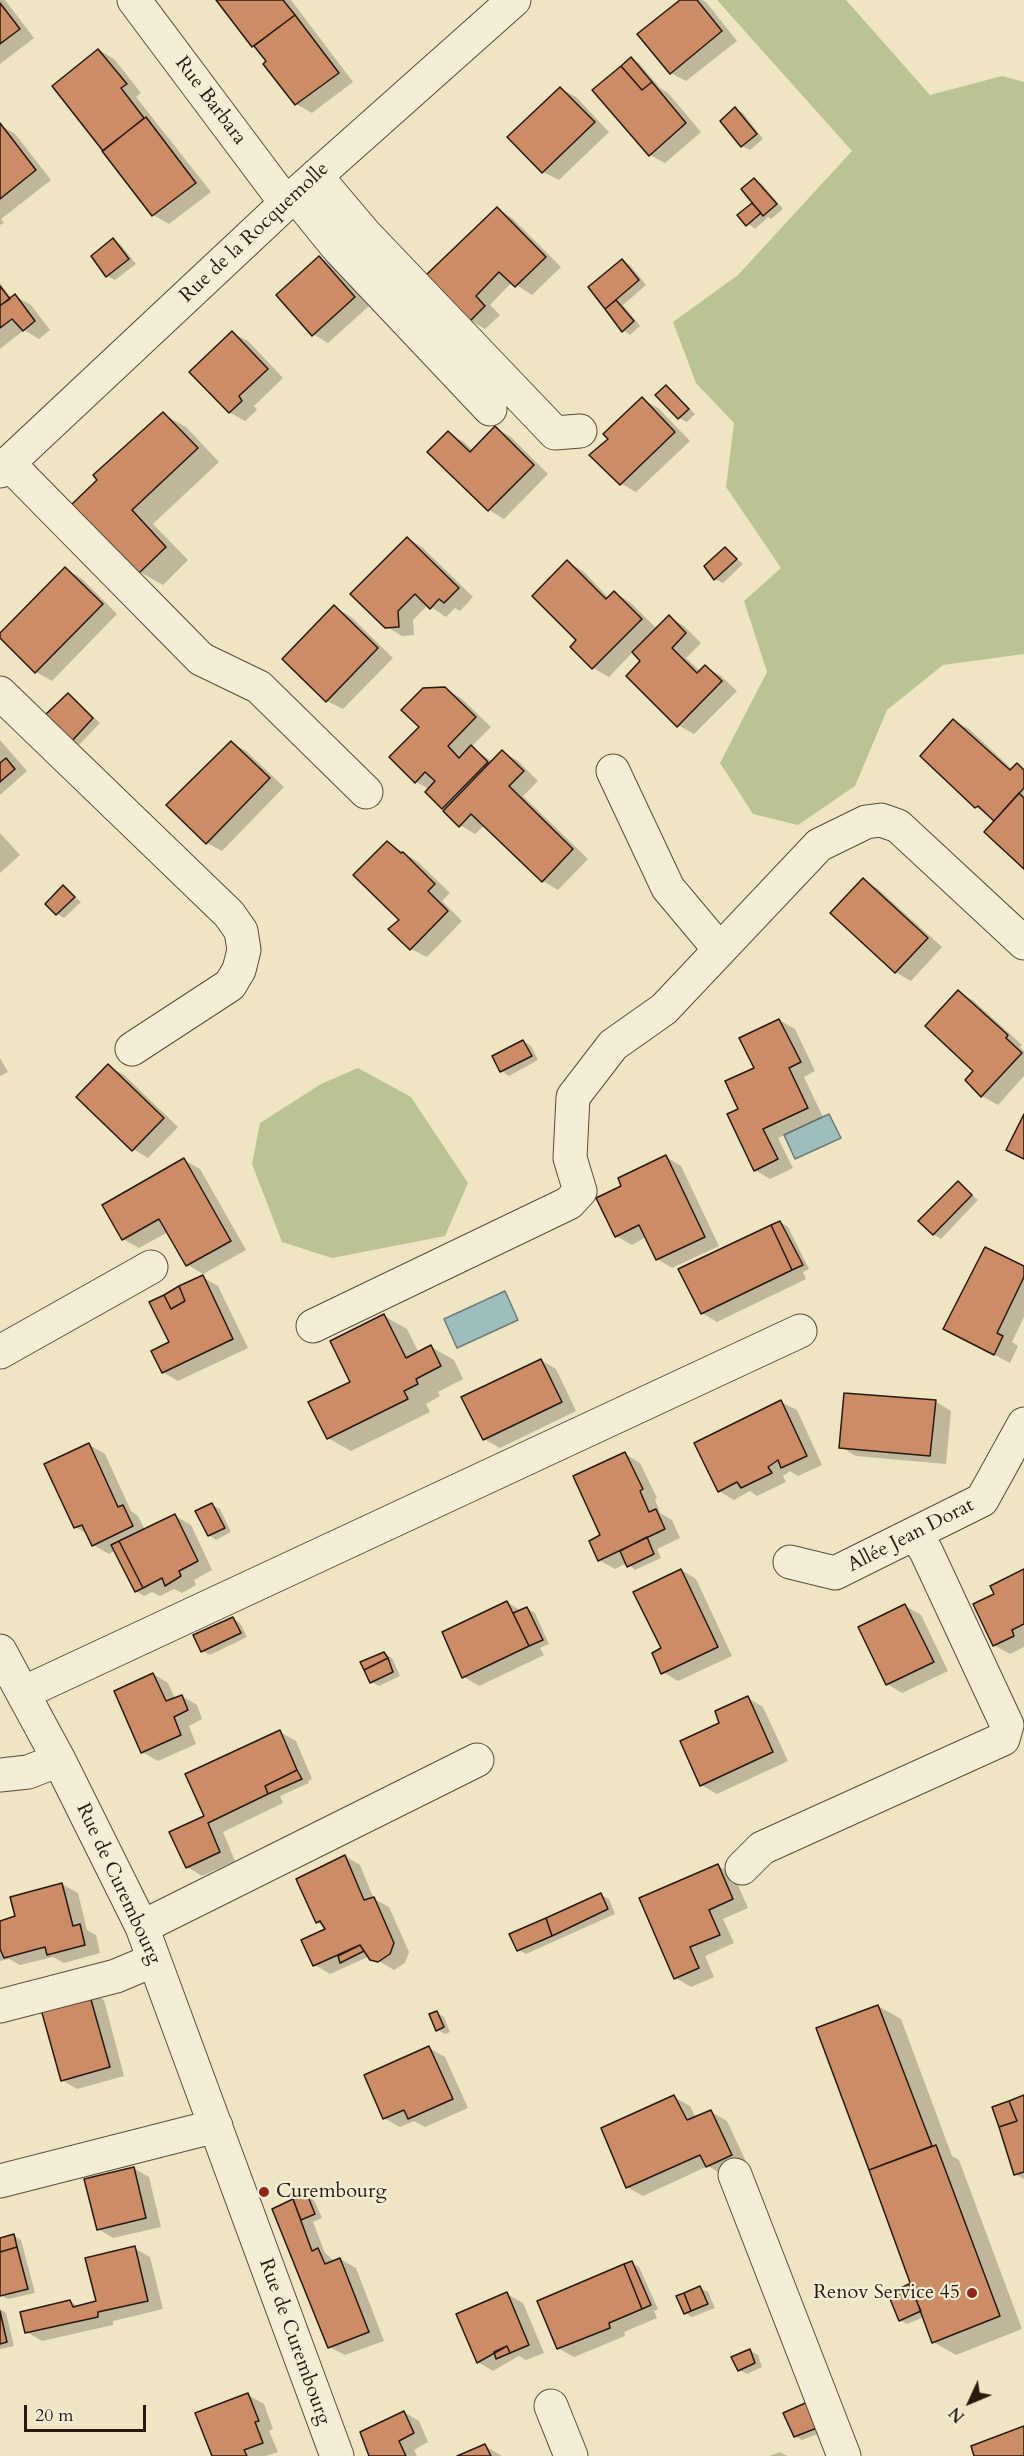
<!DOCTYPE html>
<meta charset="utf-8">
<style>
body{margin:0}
#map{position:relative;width:1024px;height:2456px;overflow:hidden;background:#efe5c2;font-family:Cardo,serif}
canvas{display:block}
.north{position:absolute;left:940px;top:2372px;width:60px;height:60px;-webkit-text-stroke:4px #f5eed7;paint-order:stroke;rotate:226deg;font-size:16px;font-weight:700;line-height:24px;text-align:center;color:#271810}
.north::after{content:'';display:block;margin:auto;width:21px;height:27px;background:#271810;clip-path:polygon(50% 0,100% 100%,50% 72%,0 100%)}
.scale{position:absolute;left:24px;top:2405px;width:122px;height:27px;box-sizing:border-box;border:3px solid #271810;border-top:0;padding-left:8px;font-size:18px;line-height:21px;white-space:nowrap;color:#271810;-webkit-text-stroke:4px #f5eed7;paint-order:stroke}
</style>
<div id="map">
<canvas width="1024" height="2456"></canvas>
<div class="north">N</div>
<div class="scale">20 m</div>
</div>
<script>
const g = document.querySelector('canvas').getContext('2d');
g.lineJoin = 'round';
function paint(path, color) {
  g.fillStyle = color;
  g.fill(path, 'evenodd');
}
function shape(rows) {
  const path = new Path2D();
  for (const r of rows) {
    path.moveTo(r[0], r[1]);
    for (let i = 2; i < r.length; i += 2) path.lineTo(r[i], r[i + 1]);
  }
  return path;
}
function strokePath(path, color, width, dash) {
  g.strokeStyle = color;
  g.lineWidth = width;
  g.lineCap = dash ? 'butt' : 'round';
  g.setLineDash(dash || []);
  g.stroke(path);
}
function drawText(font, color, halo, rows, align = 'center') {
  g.font = font + ' Cardo,serif';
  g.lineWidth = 4.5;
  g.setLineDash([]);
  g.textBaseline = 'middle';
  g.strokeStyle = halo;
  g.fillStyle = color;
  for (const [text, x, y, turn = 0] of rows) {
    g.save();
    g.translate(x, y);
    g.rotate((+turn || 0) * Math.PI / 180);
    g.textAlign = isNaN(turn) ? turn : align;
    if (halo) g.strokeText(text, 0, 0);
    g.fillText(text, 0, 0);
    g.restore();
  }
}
paint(shape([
 [717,0,846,0,930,95,1002,76,1024,82,1024,654,943,665,887,710,855,786,798,825,753,814,720,763,767,672,744,601,781,568,726,487,734,423,696,383,673,322,738,275,852,151],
 [358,1068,411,1097,468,1183,445,1236,332,1258,282,1242,252,1164,260,1123,321,1084]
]), '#bac493');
const water = shape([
 [829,1114,841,1138,795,1159,784,1135,829,1114],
 [505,1291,518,1320,457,1348,444,1319,505,1291]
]);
paint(water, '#9ebdbd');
strokePath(water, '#6e7b78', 1.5);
paint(shape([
 [0,0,5,0,34,38,0,64],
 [218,0,291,0,353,82,312,113,296,104,265,64,269,61,253,46],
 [682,0,702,0,706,2,737,41,686,81,671,73],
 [99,50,114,59,141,93,136,97,211,192,169,224,153,215,54,86],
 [631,59,639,63,660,88,668,93,701,132,665,163,650,155],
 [561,89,576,97,609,132,559,180,543,172],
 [735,109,743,113,763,139,750,150,742,146],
 [0,125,15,134,51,180,1,219,4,223,0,225],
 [755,180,762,184,783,209,771,219,768,217,755,229,739,216,754,203],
 [497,209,512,218,561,267,532,295,512,282,490,305,500,315,485,329,470,320],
 [113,240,121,245,136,264,115,280,107,276],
 [320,258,335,267,369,306,328,343,313,334],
 [622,261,630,265,646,285,623,305,640,326,630,335,623,330,590,287],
 [0,283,12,299,15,296,31,305,50,330,39,339,24,330,0,349],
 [232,333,248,341,283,378,254,406,257,410,245,421,229,412],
 [666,387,673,391,695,414,687,422,679,418],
 [642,399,658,408,690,441,636,492,620,483,610,439],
 [163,414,186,427,219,462,153,524,188,560,163,585,140,572,73,505],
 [495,428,511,437,548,474,504,519,489,510,429,452,448,433,464,442,473,451],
 [407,538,422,547,473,597,460,611,455,608,446,617,428,605,413,620,414,635,402,636,386,626],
 [725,549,743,564,723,583,715,579,706,567],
 [567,562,583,571,609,598,615,593,630,602,657,629,669,617,684,626,701,643,686,658,701,672,706,667,721,676,737,691,694,734,678,725,643,661,633,652,609,677,593,668,578,640],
 [65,569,81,578,117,614,52,681,36,672,0,635],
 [334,607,350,616,393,658,343,709,327,701],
 [445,689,461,698,491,727,471,747,493,762,503,752,518,761,538,781,523,796,588,859,558,890,543,881,485,825,475,834,460,825,429,789,416,782,421,727],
 [68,695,75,699,100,723,79,745,72,741],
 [954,721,969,729,1013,770,1017,765,1024,769,1024,867,996,821,976,807],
 [0,740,27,771,0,795],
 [231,742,246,751,284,787,222,851,207,843],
 [0,833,20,855,0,873],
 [387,842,418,862,450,893,442,901,462,921,427,957,411,949,401,920],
 [863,880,878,889,942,947,911,981,895,972],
 [63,887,81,902,64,918,57,914],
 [958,992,974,1001,1022,1045,1020,1047,1024,1051,1024,1076,998,1105,982,1096,967,1080,975,1071],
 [779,1020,795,1029,815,1071,804,1077,823,1117,778,1138,793,1168,770,1179,755,1170,740,1110],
 [523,1041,531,1046,538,1060,509,1076,502,1071,494,1056],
 [0,1058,8,1072,0,1076],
 [109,1066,124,1075,178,1127,148,1158,133,1149],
 [666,1157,681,1166,719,1246,672,1268,657,1259,646,1237,632,1245,616,1236,623,1186],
 [184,1160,200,1169,246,1250,203,1274,188,1265,168,1232,139,1248,123,1239,104,1206],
 [959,1183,978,1200,941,1239,933,1234],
 [780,1222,788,1227,809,1269,803,1272,806,1279,717,1322,702,1313],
 [1024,1268,1024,1317,1012,1342,1018,1346,1010,1363,945,1329],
 [202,1277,218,1286,248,1348,178,1381,163,1372],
 [384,1316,407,1329,419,1353,431,1347,454,1360,463,1379,438,1392,440,1396,426,1404,430,1412,351,1451,328,1438],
 [541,1360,556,1369,576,1411,500,1448,484,1439],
 [781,1402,797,1410,822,1465,798,1476,790,1471,783,1476,786,1482,757,1496,750,1491,734,1500,719,1491],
 [936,1402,951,1411,946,1464,856,1456,841,1447],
 [89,1445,105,1454,131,1511,138,1516,145,1530,175,1516,191,1525,212,1570,194,1580,196,1585,182,1593,174,1589,160,1596,152,1592,144,1596,136,1591,116,1550,109,1554,93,1545,89,1535,75,1527],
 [625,1454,640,1463,657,1498,655,1500,660,1513,672,1520,680,1538,657,1549,661,1558,635,1570,627,1563,615,1569,599,1560,602,1535],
 [212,1505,220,1509,231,1532,216,1540,209,1535],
 [681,1570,696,1579,732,1656,678,1681,663,1672,663,1648],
 [1024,1571,1024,1647,1010,1654,994,1645,996,1595],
 [507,1602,521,1611,527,1608,535,1613,549,1644,540,1648,544,1655,479,1686,464,1677],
 [905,1606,921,1615,948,1671,902,1693,887,1684],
 [233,1619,240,1623,247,1637,210,1655,202,1651],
 [384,1654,392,1658,400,1676,379,1686,371,1682],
 [153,1674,168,1683,175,1699,182,1696,197,1705,202,1719,189,1726,196,1744,158,1761,142,1752],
 [748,1698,763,1707,788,1761,717,1794,701,1785,682,1742,721,1724],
 [280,1732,296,1741,312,1779,308,1781,309,1783,280,1796,283,1803,223,1832,235,1861,202,1876,187,1867,206,1816],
 [345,1856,360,1865,374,1899,389,1907,409,1952,405,1963,394,1970,370,1956,330,1974,315,1965,327,1929,317,1922],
 [718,1866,733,1874,748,1908,723,1919,734,1943,705,1956,714,1977,691,1987,676,1978],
 [62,1884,78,1893,87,1930,96,1935,100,1953,64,1963,53,1957,20,1965,9,1959,0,1961,0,1922,17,1917],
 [601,1895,609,1899,615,1914,526,1954,519,1950],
 [88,1991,104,2000,124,2076,77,2089,62,2080],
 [878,2006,901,2019,952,2156,959,2160,1022,2329,956,2355,933,2342,924,2317,907,2324,900,2320,909,2286,914,2289,818,2029],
 [437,2013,444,2017,450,2032,445,2034,438,2030],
 [429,2048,445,2057,468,2108,425,2127,414,2121,400,2127,384,2118],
 [674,2097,690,2106,696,2118,711,2112,727,2121,747,2164,723,2175,708,2166,643,2196,627,2187],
 [1024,2097,1024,2179,1015,2174],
 [133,2168,149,2177,161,2227,113,2238,98,2229],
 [306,2195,314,2200,322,2218,313,2222,325,2253,334,2261,340,2259,356,2268,384,2341,345,2355,329,2347,293,2200],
 [14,2236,21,2240,35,2293,8,2299,0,2295,0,2239],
 [134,2248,150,2257,163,2309,113,2321,113,2325,42,2341,27,2332,70,2301,79,2307,97,2302],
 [632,2263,639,2267,658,2309,654,2311,657,2318,624,2332,625,2336,574,2357,558,2348],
 [700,2288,708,2292,715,2308,692,2317,685,2313],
 [507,2294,523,2303,544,2353,526,2360,519,2356,493,2371,478,2362],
 [495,2351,495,2354,481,2362,479,2360],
 [0,2309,6,2313,14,2346,0,2349],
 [750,2351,758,2355,762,2367,747,2374,739,2370],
 [248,2395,264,2404,273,2429,269,2431,278,2452,266,2456,214,2456],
 [812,2401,828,2430,802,2440,795,2436],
 [404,2412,419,2421,428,2442,414,2450,417,2456,371,2456],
 [485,2446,502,2456,461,2456],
 [780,2452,787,2456,769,2456]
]), '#0003');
const building = shape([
 [216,0,283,0,295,15,252,47,216,0],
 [680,0,697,0,722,31,670,74,637,34,680,0],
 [0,3,20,29,0,44,0,3],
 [295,15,339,73,295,105,263,64,266,61,254,46,295,15],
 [98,49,127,84,121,88,144,118,103,151,52,86,98,49],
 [631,57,652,82,642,90,621,66,631,57],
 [621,66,642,90,652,82,686,123,649,156,592,90,621,66],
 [560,87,595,122,542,173,507,137,560,87],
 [735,107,757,134,741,147,720,121,735,107],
 [146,117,196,183,152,216,102,151,146,117],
 [0,123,36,170,0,199,0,123],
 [754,178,777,204,763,216,741,189,754,178],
 [752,203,761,213,746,226,737,215,752,203],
 [497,207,546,257,515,287,499,272,476,296,485,306,469,322,425,276,497,207],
 [113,238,129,259,106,277,91,256,113,238],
 [319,256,355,297,312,336,276,295,319,256],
 [622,259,639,280,605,309,588,287,622,259],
 [0,286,10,299,1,305,0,303,0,286],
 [15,294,35,321,23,331,12,319,0,328,0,303,1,305,15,294],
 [616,300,634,321,622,332,605,309,616,300],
 [232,331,268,369,239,396,242,401,229,413,189,372,232,331],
 [666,385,689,409,678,419,655,395,666,385],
 [642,397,675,432,620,485,589,455,608,439,603,434,642,397],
 [163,412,198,448,132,510,166,547,139,573,71,505,97,480,93,475,163,412],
 [495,426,534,465,488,511,427,452,448,431,470,452,495,426],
 [407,537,459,588,444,603,439,599,430,609,415,594,398,611,399,627,385,628,350,594,407,537],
 [725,547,737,559,714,580,704,566,725,547],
 [567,560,606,599,614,591,642,619,592,669,570,647,576,640,532,596,567,560],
 [65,567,103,604,35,673,0,638,0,633,65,567],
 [334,605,378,648,326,702,282,659,334,605],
 [669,615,686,633,672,648,697,673,705,665,722,681,677,727,626,676,640,661,632,652,669,615],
 [445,687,476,717,448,746,459,758,471,745,488,762,442,809,425,792,435,781,425,772,415,783,389,757,419,727,401,710,423,688,445,687],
 [68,693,93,718,71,742,44,716,68,693],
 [953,719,1010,770,1017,763,1024,770,1024,788,994,821,978,806,975,808,920,756,953,719],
 [231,741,270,778,206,844,166,805,231,741],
 [502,750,524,771,509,786,573,849,542,882,471,814,459,827,443,811,502,750],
 [6,758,15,769,0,782,0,763,6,758],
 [1019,793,1024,798,1024,869,984,832,1019,793],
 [387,841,401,853,403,852,435,884,428,891,448,911,410,950,388,929,399,920,353,875,387,841],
 [863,878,928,938,895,973,830,913,863,878],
 [63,885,75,897,56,915,45,904,63,885],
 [958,990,1008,1035,1006,1038,1022,1053,981,1097,965,1080,973,1071,925,1026,958,990],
 [779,1019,801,1062,789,1068,808,1108,763,1129,778,1159,754,1171,727,1114,738,1109,725,1081,754,1068,739,1038,779,1019],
 [523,1040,532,1056,500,1072,492,1056,523,1040],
 [108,1064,164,1118,132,1151,76,1097,108,1064],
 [1024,1114,1024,1159,1006,1150,1024,1114],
 [666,1155,705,1237,656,1260,639,1225,615,1237,596,1198,621,1186,618,1178,666,1155],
 [184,1158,231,1241,186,1266,159,1219,122,1240,102,1205,184,1158],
 [958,1181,972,1195,933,1235,918,1221,958,1181],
 [780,1221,803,1265,792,1270,771,1225,780,1221],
 [771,1225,792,1270,701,1314,678,1269,771,1225],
 [985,1247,1024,1266,1024,1277,997,1333,1003,1336,994,1355,943,1329,985,1247],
 [203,1275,233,1339,162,1373,151,1351,169,1342,149,1302,164,1295,171,1309,185,1301,179,1286,203,1275],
 [179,1286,185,1301,171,1309,164,1295,179,1286],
 [384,1314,406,1358,431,1345,441,1366,416,1379,418,1384,404,1391,408,1399,327,1439,308,1402,350,1382,330,1341,384,1314],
 [541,1359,562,1402,483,1440,461,1397,541,1359],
 [844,1393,936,1400,930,1456,839,1448,844,1393],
 [781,1400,807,1456,781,1468,778,1460,768,1467,772,1473,741,1488,737,1482,718,1492,694,1443,781,1400],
 [89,1443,118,1507,123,1505,133,1526,92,1546,82,1525,74,1528,44,1464,89,1443],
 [625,1452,643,1489,640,1491,649,1512,656,1509,665,1529,598,1561,589,1541,600,1535,573,1476,625,1452],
 [212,1503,225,1528,208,1536,195,1511,212,1503],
 [175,1514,198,1561,179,1571,181,1576,165,1586,162,1578,143,1588,119,1541,175,1514],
 [647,1537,654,1554,627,1567,620,1551,647,1537],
 [119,1541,143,1588,135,1592,111,1545,119,1541],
 [681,1569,718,1647,661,1674,652,1653,661,1648,633,1592,681,1569],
 [1024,1569,1024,1624,1012,1630,1014,1636,993,1646,973,1604,994,1594,990,1586,1024,1569],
 [507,1601,529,1646,462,1678,442,1632,507,1601],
 [905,1604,934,1662,886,1685,858,1627,905,1604],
 [527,1607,543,1640,529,1646,513,1613,527,1607],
 [233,1617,241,1633,201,1652,193,1635,233,1617],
 [384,1652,388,1658,364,1670,360,1662,384,1652],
 [388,1658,393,1672,370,1683,364,1670,388,1658],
 [153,1673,166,1701,182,1695,188,1710,174,1717,181,1735,141,1753,114,1691,153,1673],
 [748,1696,773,1752,700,1786,680,1741,719,1723,715,1711,748,1696],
 [280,1730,297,1770,265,1786,268,1794,208,1823,220,1852,186,1868,169,1832,204,1816,185,1774,280,1730],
 [297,1770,302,1779,268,1794,265,1786,297,1770],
 [345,1855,364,1900,374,1897,394,1943,390,1954,378,1962,370,1960,360,1945,313,1966,301,1940,325,1929,320,1921,316,1923,296,1879,345,1855],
 [718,1864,733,1899,709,1910,720,1935,690,1947,699,1968,674,1979,639,1898,718,1864],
 [62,1883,73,1926,80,1924,85,1945,47,1955,45,1947,4,1958,0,1949,0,1921,15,1916,10,1897,62,1883],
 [601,1893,608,1909,552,1936,546,1918,601,1893],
 [546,1918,552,1936,517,1951,509,1934,546,1918],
 [360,1945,364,1951,340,1963,338,1956,360,1945],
 [88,1989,110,2067,61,2081,39,2002,88,1989],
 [878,2005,932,2146,869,2170,816,2028,878,2005],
 [437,2011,444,2027,436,2031,429,2014,437,2011],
 [429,2046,453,2099,408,2119,404,2110,383,2119,364,2075,429,2046],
 [674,2095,687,2120,711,2110,732,2155,706,2167,700,2155,626,2188,601,2128,674,2095],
 [1024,2095,1024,2172,1014,2175,999,2127,1017,2121,1009,2101,1024,2095],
 [1009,2101,1017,2121,999,2127,992,2107,1009,2101],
 [936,2145,1000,2316,932,2343,869,2170,936,2145],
 [134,2167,146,2218,97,2230,84,2179,134,2167],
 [307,2194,315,2214,301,2220,293,2199,307,2194],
 [293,2199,312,2251,318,2248,325,2264,340,2258,369,2332,328,2348,272,2209,293,2199],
 [14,2234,17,2247,0,2252,0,2238,14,2234],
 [135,2246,148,2301,98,2312,98,2317,25,2333,20,2312,70,2300,73,2307,96,2301,85,2258,135,2246],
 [17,2247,28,2289,0,2296,0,2252,17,2247],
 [632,2261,651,2305,642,2309,624,2264,632,2261],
 [624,2264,642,2309,609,2323,610,2328,557,2349,537,2301,624,2264],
 [909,2284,921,2311,899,2321,888,2294,909,2284],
 [700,2286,708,2304,691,2311,684,2293,700,2286],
 [507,2292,529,2345,510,2353,507,2346,477,2363,456,2314,507,2292],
 [684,2293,691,2311,684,2314,676,2296,684,2293],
 [0,2311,7,2342,0,2344,0,2311],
 [507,2346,510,2353,496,2359,494,2352,507,2346],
 [750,2349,755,2363,738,2371,731,2357,750,2349],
 [248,2393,259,2421,255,2422,263,2443,244,2450,247,2456,212,2456,195,2413,248,2393],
 [812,2400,822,2426,794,2437,783,2413,812,2400],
 [404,2411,414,2433,399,2441,406,2456,369,2456,360,2432,404,2411],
 [1024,2426,1024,2456,974,2456,971,2446,1024,2426],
 [485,2444,491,2456,457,2456,485,2444]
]);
paint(building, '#cc8c66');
strokePath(building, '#271810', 1.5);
const minor = shape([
 [134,0,286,203],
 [316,176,365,234,555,433,580,431],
 [295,195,338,248,490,409],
 [8,463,201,659,259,687,366,792],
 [0,471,286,203,514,0],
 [0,693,229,914,241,931,244,950,239,970,230,985,132,1049],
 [613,771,668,888,720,950],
 [313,1326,569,1203,580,1191,570,1158,573,1097,613,1045,664,1009,819,845,866,822,881,820,898,826,1024,943],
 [0,1352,151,1267],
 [790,1562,835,1573,982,1500,1024,1424],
 [0,1651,59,1760,142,1927,337,2456],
 [23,1693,800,1331],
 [0,1775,28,1772,59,1760],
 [742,1868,762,1848,1003,1739,1007,1725,926,1551,915,1534],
 [142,1927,477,1760],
 [0,2006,116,1976,154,1960],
 [735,2175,844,2456],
 [0,2181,216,2126],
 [551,2406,571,2456]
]);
strokePath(minor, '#594b3c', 35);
strokePath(minor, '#f5eed7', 33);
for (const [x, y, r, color] of [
 [264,2192,6,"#8f2418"],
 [972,2293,6,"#8f2418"]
]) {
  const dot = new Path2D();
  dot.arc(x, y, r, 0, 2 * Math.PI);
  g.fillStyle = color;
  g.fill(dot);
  strokePath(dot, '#f5eed7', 2);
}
drawText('20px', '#271810', '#f5eed7', [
 ["Rue Barbara",210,101,53],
 ["Rue de la Rocquemolle",255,233,-43],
 ["Allée Jean Dorat",911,1536,-27],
 ["Rue de Curembourg",118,1884,65],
 ["Rue de Curembourg",294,2342,70]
]);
drawText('20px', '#271810', '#f5eed7', [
 ["Curembourg",276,2192],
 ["Renov Service 45",960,2293,"right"]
], 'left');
</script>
